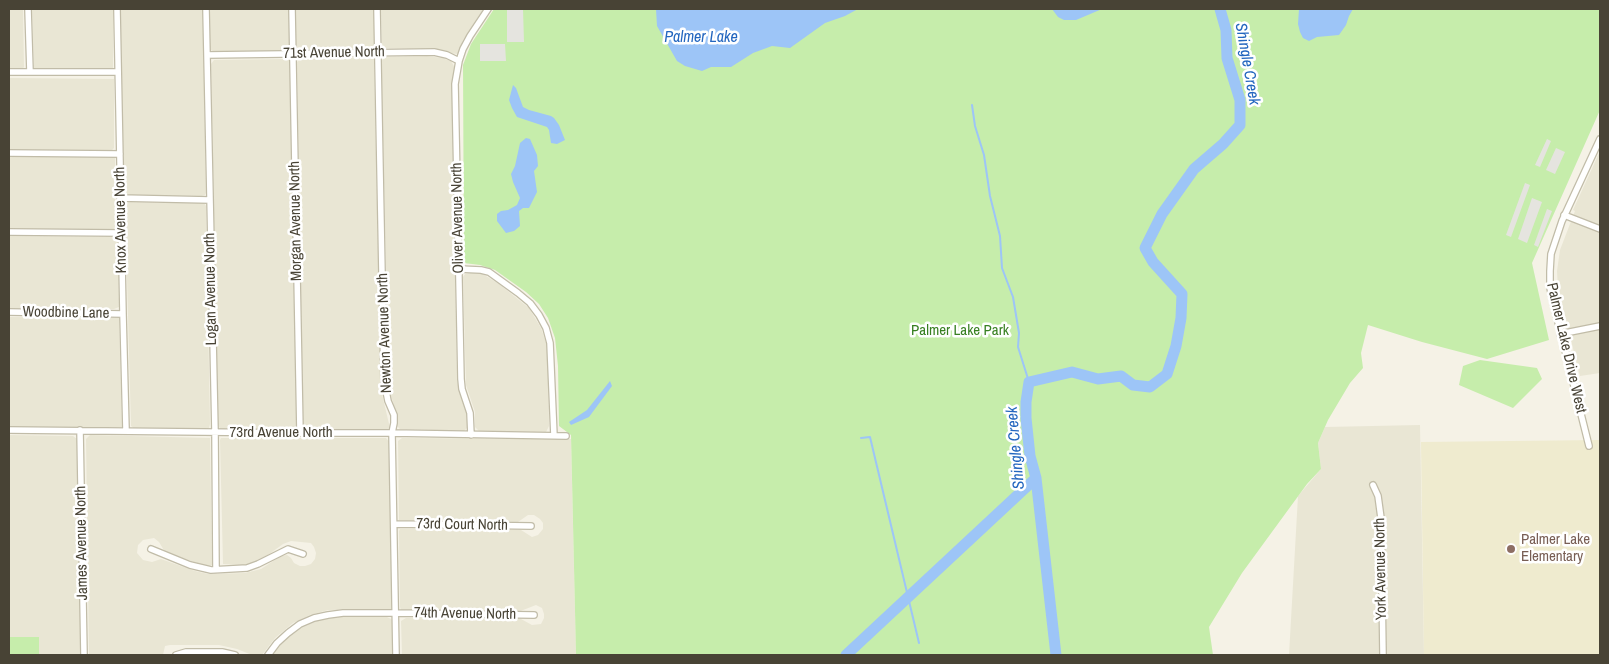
<!DOCTYPE html>
<style>
body{margin:0}
#map{position:relative;width:1609px;height:664px;overflow:hidden;background:#f5f2e6;font-family:"Archivo Narrow",sans-serif}
canvas{display:block}
.frame{position:absolute;inset:0;border:10px solid #484335;pointer-events:none}
</style>
<div id="map">
<canvas width="1609" height="664"></canvas>
<div class="frame"></div>
</div>
<script>
const g = document.querySelector('canvas').getContext('2d');
g.lineJoin = 'round';
function paint(path, color) {
  g.fillStyle = color;
  g.fill(path, 'evenodd');
}
function shape(rows) {
  const path = new Path2D();
  for (const r of rows) {
    path.moveTo(r[0], r[1]);
    for (let i = 2; i < r.length; i += 2) path.lineTo(r[i], r[i + 1]);
  }
  return path;
}
function strokePath(path, color, width, dash) {
  g.strokeStyle = color;
  g.lineWidth = width;
  g.lineCap = dash ? 'butt' : 'round';
  g.setLineDash(dash || []);
  g.stroke(path);
}
function drawText(font, color, halo, rows, align = 'center') {
  g.font = font + ' "Archivo Narrow",sans-serif';
  g.lineWidth = 5;
  g.setLineDash([]);
  g.textBaseline = 'middle';
  g.strokeStyle = halo;
  g.fillStyle = color;
  for (const [text, x, y, turn = 0] of rows) {
    g.save();
    g.translate(x, y);
    g.rotate((+turn || 0) * Math.PI / 180);
    g.textAlign = isNaN(turn) ? turn : align;
    if (halo) g.strokeText(text, 0, 0);
    g.fillText(text, 0, 0);
    g.restore();
  }
}
paint(shape([
 [9,9,23,9,24,67,21,71,9,70],
 [32,9,113,9,113,69,36,70,34,69],
 [120,9,203,9,206,193,205,195,202,196,126,195,124,193],
 [210,9,289,9,290,48,286,51,214,52,210,49],
 [296,9,374,9,374,48,371,50,300,51,296,48],
 [381,9,484,9,463,40,460,51,457,54,424,49,384,48,382,46],
 [427,56,442,58,451,61,455,68,452,88,457,381,467,415,467,428,464,431,400,429,397,426,397,417,389,388,381,61,386,57],
 [371,57,374,59,381,390,390,428,385,430,307,430,303,425,297,62,300,59],
 [286,59,289,60,290,63,297,426,292,430,220,429,218,424,211,64,214,60],
 [9,78,114,79,114,148,112,150,9,150],
 [1600,151,1600,373,1580,376,1558,289,1557,271,1560,250,1575,211,1573,210],
 [9,157,112,157,115,158,116,228,114,229,9,229],
 [129,202,204,203,206,206,210,424,209,428,205,429,134,428,131,426,125,206,127,203],
 [9,236,113,237,116,238,118,240,119,307,114,309,9,309],
 [471,273,481,273,499,284,529,308,541,328,548,348,549,426,546,432,479,431,475,427,475,412,466,385,463,277,465,274],
 [9,317,119,318,122,427,9,427],
 [1420,425,1424,655,1289,655,1298,496,1321,469,1318,443,1325,427],
 [9,435,73,436,77,439,82,655,39,655,38,637,9,637],
 [90,435,210,438,212,565,208,566,197,563,165,552,159,542,154,538,143,540,138,545,137,553,143,560,152,562,161,559,195,571,208,574,245,573,261,569,281,556,287,555,291,558,294,563,300,566,305,566,311,564,315,559,316,553,314,547,311,543,291,541,283,544,261,560,251,564,242,565,223,564,220,440,221,438,386,438,390,443,392,607,391,609,328,610,310,615,293,623,275,638,262,655,252,655,237,649,219,645,170,645,165,646,163,655,89,655,86,439],
 [402,438,571,439,576,655,402,655,401,621,406,618,521,619,532,625,541,624,544,618,544,614,542,608,536,605,518,612,401,610,400,607,399,531,400,529,521,530,532,537,538,535,543,529,543,523,540,519,534,515,528,515,518,522,399,520,398,441],
 [339,617,387,617,391,619,393,621,393,655,272,655,286,638,303,627,324,618]
]), '#e9e6d4');
paint(shape([
 [1600,440,1600,655,1424,655,1421,442]
]), '#efebcf');
paint(shape([
 [494,9,1600,9,1600,110,1532,263,1549,340,1487,359,1422,342,1368,325,1361,353,1363,368,1350,383,1328,420,1318,443,1321,469,1307,484,1242,573,1209,627,1213,655,576,655,571,435,559,426,558,366,555,338,548,318,539,304,526,292,495,270,480,265,464,263,463,65,471,44],
 [1480,360,1537,368,1542,379,1513,408,1459,385,1463,366],
 [9,637,39,637,39,655,9,655]
]), '#c6edab');
paint(shape([
 [507,9,523,9,524,42,507,42],
 [480,44,505,44,506,61,480,61],
 [1547,139,1551,141,1540,167,1535,165],
 [1556,148,1565,152,1555,174,1546,170],
 [1525,183,1530,185,1511,237,1506,235],
 [1532,198,1542,202,1527,243,1518,239],
 [1547,209,1552,211,1538,247,1534,245]
]), '#e5e4df');
paint(shape([
 [656,9,858,9,845,16,825,23,790,48,772,46,753,53,731,67,711,67,702,71,685,66,677,61,657,26],
 [1052,9,1102,9,1076,20,1064,20,1058,17],
 [1299,9,1353,9,1349,16,1346,25,1339,35,1317,37,1309,41,1303,38,1300,32,1298,24],
 [513,85,516,88,523,107,529,110,551,116,554,118,559,125,565,140,557,144,551,143,549,130,547,127,517,117,512,108,509,100],
 [526,138,530,139,537,155,538,166,534,171,537,192,529,208,523,208,519,211,520,226,514,231,506,233,497,221,497,214,501,211,508,210,517,205,520,198,513,182,511,174,515,166,520,143],
 [610,381,612,386,589,417,571,425,569,422,587,410]
]), '#9dc5f7');
strokePath(shape([
 [972,105,975,126,984,155,990,196,1000,236,1002,268,1013,297,1019,333,1018,347,1029,382],
 [861,438,870,437,919,643]
]), '#9dc5f7', 2);
strokePath(shape([
 [846,655,1036,478],
 [1056,655,1036,478,1030,456,1026,418,1026,402,1029,382,1072,372,1098,379,1121,376,1133,385,1150,387,1167,374,1176,346,1181,318,1182,294,1153,262,1145,248,1162,214,1194,169,1223,144,1240,125,1240,100,1227,58,1226,30,1220,9]
]), '#9dc5f7', 11);
const minor = shape([
 [28,9,30,72],
 [117,9,123,314,126,430],
 [206,9,215,432,216,569],
 [292,9,300,433],
 [377,9,384,381,388,401,394,415,394,423,392,433,396,655],
 [207,55,434,52,447,55,459,61],
 [9,72,118,72],
 [9,153,120,154],
 [120,198,210,200],
 [1564,215,1600,229],
 [9,232,121,233],
 [459,269,481,270,489,272,518,293,530,303,539,315,546,328,550,343,554,436],
 [9,312,123,314],
 [1560,334,1600,326],
 [9,430,300,433,392,433,566,436],
 [80,430,84,655],
 [471,435,470,413,462,389,461,379,455,84,459,61,463,49,470,36,488,9],
 [1589,446,1554,306,1550,288,1550,271,1551,254,1562,221,1600,139],
 [1373,485,1378,496,1381,518,1383,655],
 [394,524,531,526],
 [151,549,190,565,211,570,247,568,258,564,288,549,303,554],
 [176,655,186,652,222,652,235,655],
 [268,655,277,643,288,633,300,624,314,618,328,615,343,613,395,613,534,615]
]);
strokePath(minor, '#c1bca8', 8);
strokePath(minor, '#fff', 5.5);
for (const [x, y, r, color] of [
 [1511,549,5,"#8d6e63"]
]) {
  const dot = new Path2D();
  dot.arc(x, y, r, 0, 2 * Math.PI);
  g.fillStyle = color;
  g.fill(dot);
  strokePath(dot, '#fff', 2);
}
drawText('15px', '#484335', '#fff', [
 ["71st Avenue North",334,53,-1],
 ["Oliver Avenue North",458,218,-91],
 ["Knox Avenue North",121,220,-91],
 ["Morgan Avenue North",296,221,-91],
 ["Logan Avenue North",211,289,-91],
 ["Woodbine Lane",66,313,1],
 ["Newton Avenue North",385,333,-92],
 ["Palmer Lake Drive West",1566,348,77],
 ["73rd Avenue North",281,433],
 ["73rd Court North",462,525,1],
 ["James Avenue North",82,543,-91],
 ["York Avenue North",1381,569,-91],
 ["74th Avenue North",465,614,1]
]);
drawText('15px', '#388022', '#fff', [
 ["Palmer Lake Park",960,331]
]);
drawText('15px', '#785e54', '#fff', [
 ["Palmer Lake",1521,540],
 ["Elementary",1521,557]
], 'left');
drawText('italic 16px', '#2366bf', '#fff', [
 ["Palmer Lake",701,38],
 ["Shingle Creek",1247,64,80],
 ["Shingle Creek",1016,448,-95]
]);
</script>
